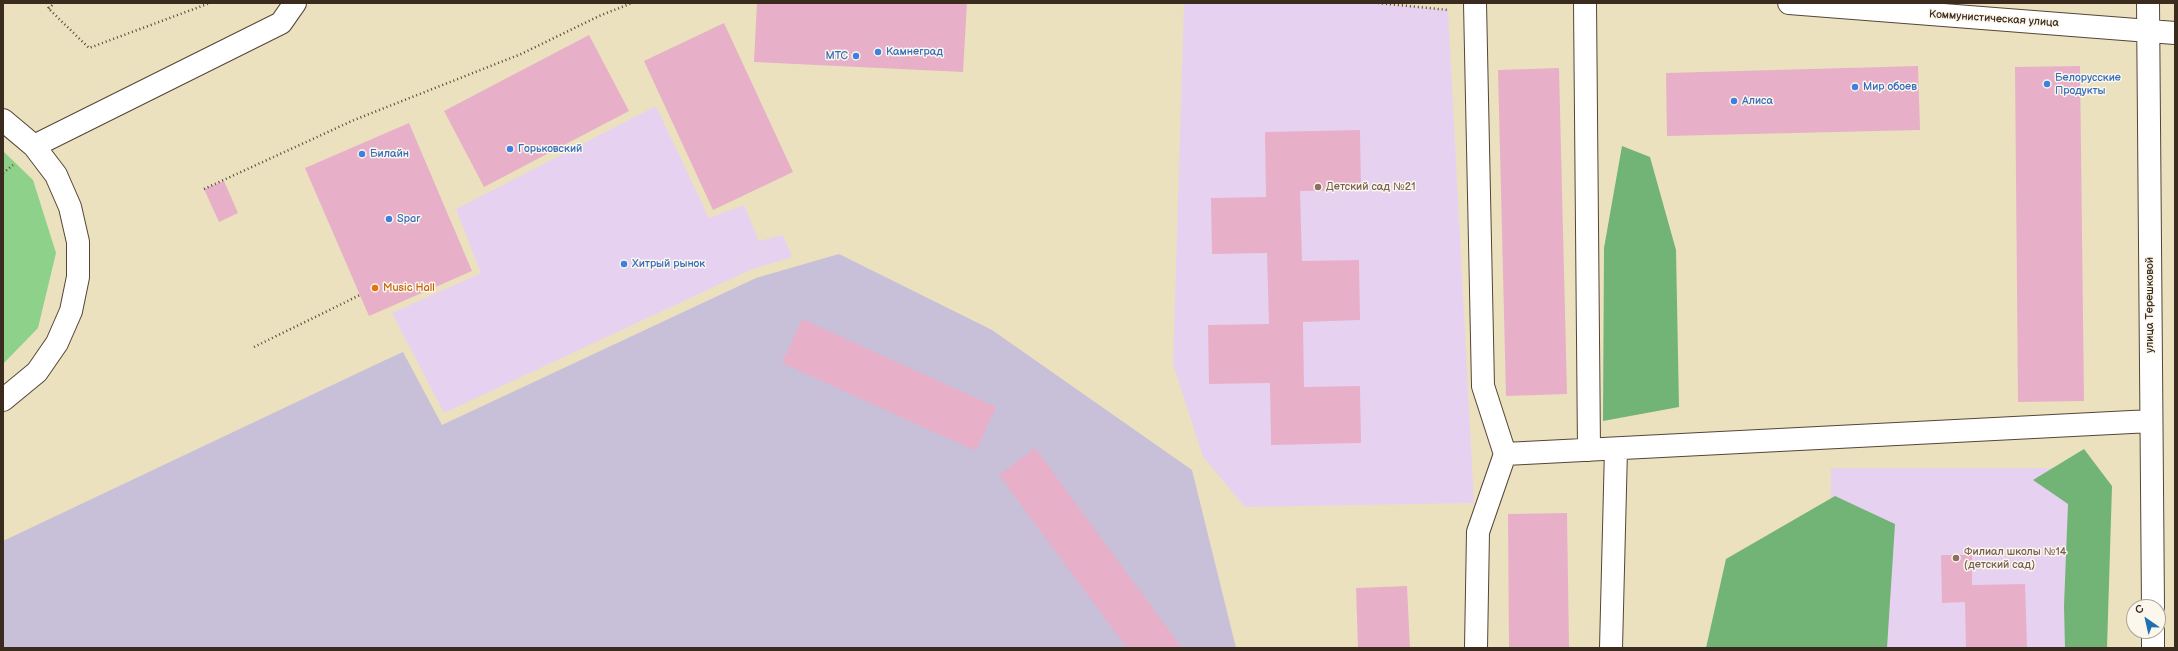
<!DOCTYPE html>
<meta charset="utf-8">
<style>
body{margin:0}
#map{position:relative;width:2178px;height:651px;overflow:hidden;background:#ebe1bf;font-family:"Balsamiq Sans",sans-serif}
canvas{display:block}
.frame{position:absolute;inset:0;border:4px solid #3b2a1e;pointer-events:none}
.north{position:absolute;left:2126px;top:599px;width:40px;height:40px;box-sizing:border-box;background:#fbf7ec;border:1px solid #aea59a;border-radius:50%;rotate:326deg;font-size:11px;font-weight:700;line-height:16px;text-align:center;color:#3b2a1e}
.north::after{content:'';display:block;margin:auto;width:14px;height:18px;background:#1f6fb2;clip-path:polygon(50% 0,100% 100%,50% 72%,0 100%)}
</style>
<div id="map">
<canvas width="2178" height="651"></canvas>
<div class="frame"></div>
<div class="north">С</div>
</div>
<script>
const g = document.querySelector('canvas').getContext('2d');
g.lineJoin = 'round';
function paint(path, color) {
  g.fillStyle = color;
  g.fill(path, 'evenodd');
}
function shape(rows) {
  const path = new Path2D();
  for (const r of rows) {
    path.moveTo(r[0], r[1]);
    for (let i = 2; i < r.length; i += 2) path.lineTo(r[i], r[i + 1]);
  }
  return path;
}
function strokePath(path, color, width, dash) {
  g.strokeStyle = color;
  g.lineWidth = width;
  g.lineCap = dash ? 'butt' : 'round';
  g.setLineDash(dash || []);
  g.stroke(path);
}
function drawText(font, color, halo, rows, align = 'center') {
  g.font = font + ' "Balsamiq Sans",sans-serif';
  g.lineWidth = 3;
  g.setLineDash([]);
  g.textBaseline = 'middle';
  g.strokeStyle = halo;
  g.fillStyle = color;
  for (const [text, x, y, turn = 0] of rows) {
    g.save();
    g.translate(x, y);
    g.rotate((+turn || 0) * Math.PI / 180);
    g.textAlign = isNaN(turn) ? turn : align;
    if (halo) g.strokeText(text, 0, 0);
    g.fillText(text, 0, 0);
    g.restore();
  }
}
paint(shape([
 [1184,3,1368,3,1448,10,1474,503,1245,507,1203,457,1173,364],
 [656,106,709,218,744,205,759,241,783,235,792,257,750,270,444,413,392,313,481,273,456,209],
 [1831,468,2081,468,2082,648,1830,648]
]), '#e6d2f0');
paint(shape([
 [839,254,992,330,1192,470,1236,648,3,648,3,541,379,363,403,352,442,425,756,278]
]), '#c8bfd8');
paint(shape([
 [3,151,33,180,56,253,38,328,3,364]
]), '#8ed18a');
paint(shape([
 [1622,146,1650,157,1676,250,1679,407,1603,421,1604,248],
 [2084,449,2112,486,2107,648,2065,648,2064,606,2068,504,2033,480],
 [1835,496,1895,524,1887,648,1706,648,1726,559]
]), '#72b376');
paint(shape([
 [757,3,967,3,963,72,754,62],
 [724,23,793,172,713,210,644,61],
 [589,35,629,111,484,187,444,111],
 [1918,66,1920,130,1667,136,1666,73],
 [2080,66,2084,401,2018,402,2015,67],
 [1559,68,1567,394,1506,396,1498,70],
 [409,123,472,271,369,316,305,168],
 [1360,130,1361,190,1300,191,1302,261,1359,260,1360,320,1303,322,1304,387,1360,386,1361,443,1271,445,1270,383,1209,384,1208,325,1269,324,1267,253,1212,254,1211,198,1266,197,1265,132],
 [224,181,238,213,219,222,204,189],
 [802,319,996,407,976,451,782,363],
 [1035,448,1182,648,1127,648,999,475],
 [1567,513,1569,648,1509,648,1508,514],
 [1941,555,1972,555,1972,585,2025,584,2027,648,1966,648,1965,602,1942,603],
 [1407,586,1410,648,1358,648,1356,588]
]), '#e7b0c8');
const minor = shape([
 [1475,3,1483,386,1505,454],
 [1585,3,1589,450],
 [1789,3,2175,33],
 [2148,3,2153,607],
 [3,120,34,146,56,175,70,207,78,242,78,277,71,311,57,343,37,372,3,400],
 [34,146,281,23,295,3],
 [2153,631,2153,648],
 [1476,648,1478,532,1505,454,2151,421],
 [1611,648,1616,449]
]);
strokePath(minor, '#554536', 24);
strokePath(shape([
 [47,3,49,9,89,48,210,3],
 [1378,3,1449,10],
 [49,9,54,3],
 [3,173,13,165],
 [204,189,354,120,521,54,599,16,632,3],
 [254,347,360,295]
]), '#554536', 2.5, [1, 3]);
strokePath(minor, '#fff', 22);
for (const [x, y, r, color] of [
 [878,52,4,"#3f7fe0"],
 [856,56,4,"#3f7fe0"],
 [2047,84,4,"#3f7fe0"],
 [1855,87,4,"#3f7fe0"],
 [1734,101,4,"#3f7fe0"],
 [510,149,4,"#3f7fe0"],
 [362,154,4,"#3f7fe0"],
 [1318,187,4,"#8d6e63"],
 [389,219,4,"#3f7fe0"],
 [624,264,4,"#3f7fe0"],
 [375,288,4,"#e8710a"],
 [1956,558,4,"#8d6e63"]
]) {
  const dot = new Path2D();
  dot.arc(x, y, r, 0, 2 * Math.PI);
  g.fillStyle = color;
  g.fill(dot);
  strokePath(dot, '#fbf7ec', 1.5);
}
drawText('11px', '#3b2a1e', '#fbf7ec', [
 ["Коммунистическая улица",1994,19,4],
 ["улица Терешковой",2150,305,-90]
]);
drawText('11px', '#366cbe', '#fbf7ec', [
 ["Камнеград",886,52],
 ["МТС",848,56,"right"],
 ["Белорусские",2055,78],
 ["Продукты",2055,91],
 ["Мир обоев",1863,87],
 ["Алиса",1742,101],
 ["Горьковский",518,149],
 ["Билайн",370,154],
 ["Spar",397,219],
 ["Хитрый рынок",632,264]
], 'left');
drawText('11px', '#785e54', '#fbf7ec', [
 ["Детский сад №21",1326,187],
 ["Филиал школы №14",1964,552],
 ["(детский сад)",1964,565]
], 'left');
drawText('11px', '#c56008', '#fbf7ec', [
 ["Music Hall",383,288]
], 'left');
</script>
